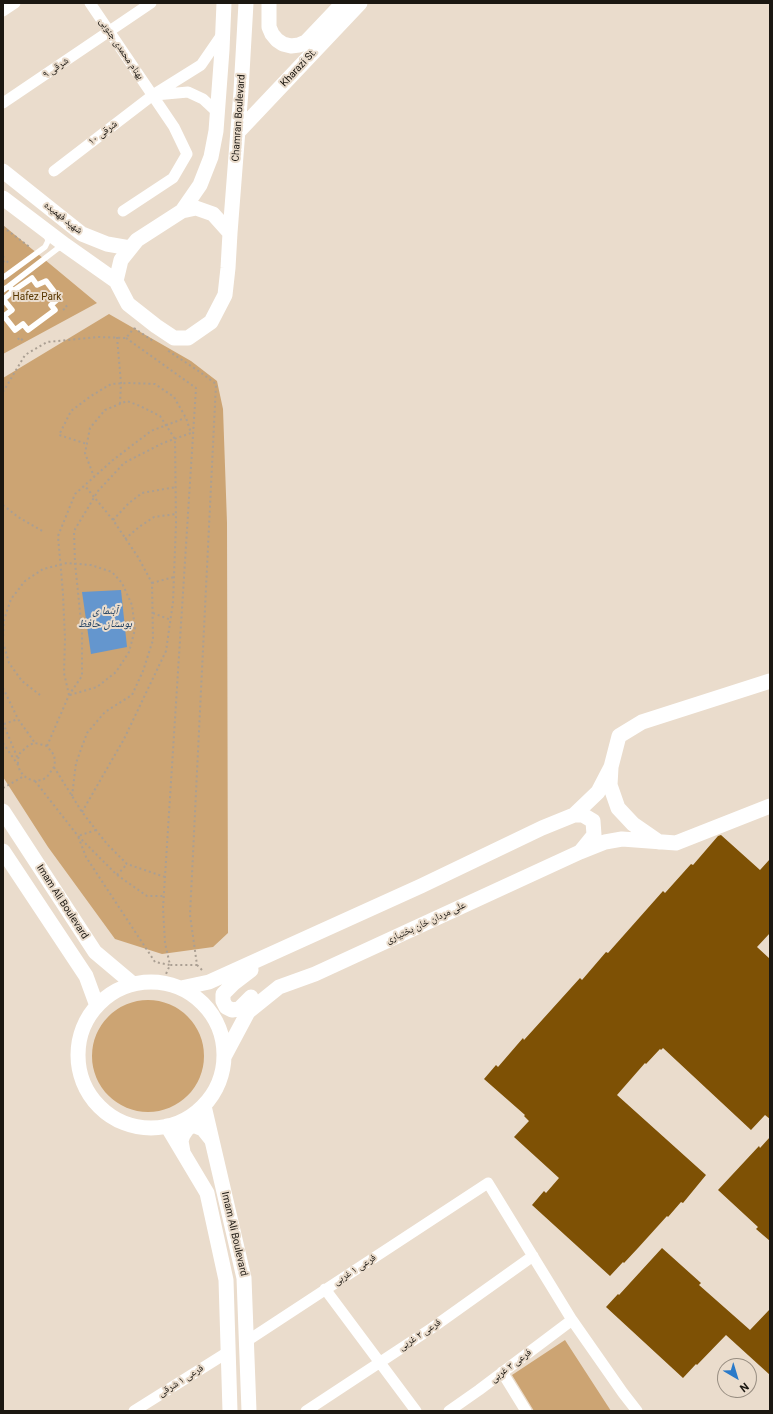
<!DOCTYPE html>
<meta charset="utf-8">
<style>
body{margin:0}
#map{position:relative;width:773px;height:1414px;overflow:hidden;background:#eadccc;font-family:Roboto,sans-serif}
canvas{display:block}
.frame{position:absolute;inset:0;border:4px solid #1b1711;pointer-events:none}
.north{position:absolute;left:717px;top:1358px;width:40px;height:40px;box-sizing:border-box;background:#eadccc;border:1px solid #978d81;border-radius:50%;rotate:142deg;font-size:11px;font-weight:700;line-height:16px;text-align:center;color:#1b1711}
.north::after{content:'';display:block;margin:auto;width:14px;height:18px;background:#2a7ac9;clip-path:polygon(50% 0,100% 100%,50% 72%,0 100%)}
</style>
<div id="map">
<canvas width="773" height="1414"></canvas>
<div class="frame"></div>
<div class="north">N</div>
</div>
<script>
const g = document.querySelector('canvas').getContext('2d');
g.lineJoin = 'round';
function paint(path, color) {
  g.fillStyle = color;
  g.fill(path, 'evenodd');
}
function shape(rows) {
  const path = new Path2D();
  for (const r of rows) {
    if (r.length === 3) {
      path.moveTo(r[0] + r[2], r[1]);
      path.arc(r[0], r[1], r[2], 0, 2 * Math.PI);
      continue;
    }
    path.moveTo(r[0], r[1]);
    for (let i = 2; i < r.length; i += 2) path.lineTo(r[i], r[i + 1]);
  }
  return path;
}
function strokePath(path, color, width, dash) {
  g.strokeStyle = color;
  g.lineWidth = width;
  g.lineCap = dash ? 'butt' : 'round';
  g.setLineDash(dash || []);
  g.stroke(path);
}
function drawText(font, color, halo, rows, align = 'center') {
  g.font = font + ' Roboto,"Noto Naskh Arabic",sans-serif';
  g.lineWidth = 4;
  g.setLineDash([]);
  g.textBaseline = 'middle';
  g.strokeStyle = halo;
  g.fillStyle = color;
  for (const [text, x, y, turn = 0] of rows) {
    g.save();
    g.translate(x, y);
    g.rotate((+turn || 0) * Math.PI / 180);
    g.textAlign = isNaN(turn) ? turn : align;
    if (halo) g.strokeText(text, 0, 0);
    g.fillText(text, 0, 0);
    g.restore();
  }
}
paint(shape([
 [3,225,97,303,3,354],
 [109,314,191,361,217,381,223,409,227,523,228,933,213,947,162,954,115,939,48,847,3,777,3,378],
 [148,1056,56],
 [565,1340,611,1411,534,1411,512,1375]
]), '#cca473');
paint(shape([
 [121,590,127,647,91,654,82,592]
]), '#6496ce');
paint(shape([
 [721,835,760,870,770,859,770,933,757,947,770,959,770,1119,765,1115,751,1130,663,1048,661,1050,660,1049,646,1064,645,1063,617,1095,706,1175,683,1203,681,1202,668,1217,667,1216,638,1248,624,1263,623,1262,610,1276,532,1205,544,1191,546,1193,559,1178,514,1137,529,1121,524,1116,525,1115,484,1079,496,1065,498,1067,523,1038,524,1040,580,978,582,980,606,952,608,953,663,891,665,893,691,864,693,865,718,836],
 [770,1137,770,1241,756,1229,758,1227,718,1190,759,1146,760,1148],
 [662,1248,701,1283,699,1285,750,1330,770,1309,770,1375,726,1335,697,1365,696,1364,683,1378,606,1307,618,1294,619,1295]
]), '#7e5105');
strokePath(shape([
 [3,227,31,248],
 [3,256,6,260],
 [3,262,6,260,9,264],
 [63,310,67,307,64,303],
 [134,328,153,341],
 [117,337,121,383,120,404],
 [18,338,20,341,25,337],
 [126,338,196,388,163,908,165,943,170,965,197,965,190,915,216,384,200,372,167,350],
 [3,392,25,355,47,342,98,337,126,338,134,328],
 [3,505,18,517,44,532],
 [113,520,129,503,142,493,176,487],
 [125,539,139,527,154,517,176,514],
 [152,583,174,577],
 [153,613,171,620],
 [3,641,4,620,11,599,25,581,43,569,67,563,91,565,112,572,122,583,132,605,135,629,129,652,116,672,97,687,70,695],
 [3,642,9,663,22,681,40,695],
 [3,688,18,719,35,743],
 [69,695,64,673,65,639,63,594,58,536,75,494,113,460,151,431,185,418],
 [3,723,18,759],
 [4,724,18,719],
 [3,743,18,765,20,771,24,776,29,779,35,781,42,780,47,777,54,767,55,761,54,755,47,746,35,743,29,745,20,753,18,759,18,765],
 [47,746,69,695,82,676,82,631,75,563,74,531,98,491,124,463,163,443,191,433,186,418,174,397,155,384,130,383,111,384,91,396,71,411,59,435,87,444],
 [54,767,82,812,107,844,127,864,165,877],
 [35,781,78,836,117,875,147,896,164,896],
 [3,788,24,776],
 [72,796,76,763,87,733,105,712,132,695,143,671,153,640,152,583,138,557,113,520,85,486],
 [82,812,124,739,166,651,173,602,176,523,175,439,160,416,140,406,127,401,105,410,90,428,85,453,94,477],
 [96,830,78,836,86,857,155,962,170,965,162,983],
 [117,875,127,864],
 [197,965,203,971]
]), '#aa9f93', 2, [2, 3]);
strokePath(shape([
 [3,276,4,277,45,247,48,241,46,234],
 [3,290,9,286],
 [3,299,12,310,4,316,15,330,23,324,28,330,55,310,51,305,59,298,46,281,37,285,32,278,13,291,9,286,57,249,64,246],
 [4,299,13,291]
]), '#fff', 5.5);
strokePath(shape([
 [90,3,174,127,187,154,173,178,123,211],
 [3,11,15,3],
 [155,95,188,92,203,99,217,112],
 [3,103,151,3],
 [54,171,153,95,201,65,223,33],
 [325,1289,416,1411],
 [247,1341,488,1183,572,1320,623,1393,637,1411],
 [502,1372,526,1411],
 [134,1411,228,1352],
 [306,1411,432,1328,533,1256],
 [449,1411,479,1390,572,1320]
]), '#fff', 11);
strokePath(shape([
 [269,3,269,27,272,34,277,40,283,44,291,46,299,45,306,42,343,3],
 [238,132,360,3],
 [3,171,82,234,107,244,130,248],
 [3,198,65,245,116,281],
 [196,208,213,214,230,233,228,268,225,295,211,322,188,338,174,338,156,326,128,304,116,281,121,260,137,240,182,211,196,208],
 [182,211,200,185,211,157,216,131,222,50,224,3],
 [230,233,241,91,246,3],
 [3,811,95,952,133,984],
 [574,815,583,815,593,821,594,835,581,851],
 [659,842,633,824,618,808,610,785,611,767,619,736,642,722,770,681],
 [3,851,86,976,97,1006],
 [151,1055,73],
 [181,988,209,982,421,886,542,828,574,815,598,792,611,767],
 [251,997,239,1009,232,1010,226,1007,223,1001,223,994,234,983,251,970],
 [224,1057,248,1012,279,987,315,974,580,852,605,842,622,839,676,843,770,806],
 [204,1106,244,1278,249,1411],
 [167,1126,207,1193,226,1280,230,1411],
 [183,1152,181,1141,183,1135,187,1129,193,1125,203,1129,211,1139]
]), '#fff', 15);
drawText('10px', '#1b1711', '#eadccc', [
 ["بهنام محمدی جنوبی",121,49,56],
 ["۹ شرقی",56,68,-34],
 ["Kharazi St.",299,68,-47],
 ["Chamran Boulevard",239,118,-86],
 ["۱۰ شرقی",103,133,-37],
 ["شهید فهمیده",63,218,38],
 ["Imam Ali Boulevard",62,902,57],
 ["علی مردان خان بختیاری",426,923,-25],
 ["Imam Ali Boulevard",234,1234,77],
 ["فرعی ۱ غربی",355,1270,-33],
 ["فرعی ۲ غربی",420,1335,-34],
 ["فرعی ۳ غربی",511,1366,-37],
 ["فرعی ۱ شرقی",181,1381,-32]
]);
drawText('10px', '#573600', '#eadccc', [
 ["Hafez Park",37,297]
]);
drawText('italic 11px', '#103459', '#eadccc', [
 ["آبنما ی",105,611],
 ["بوستان حافظ",105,624]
]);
</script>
